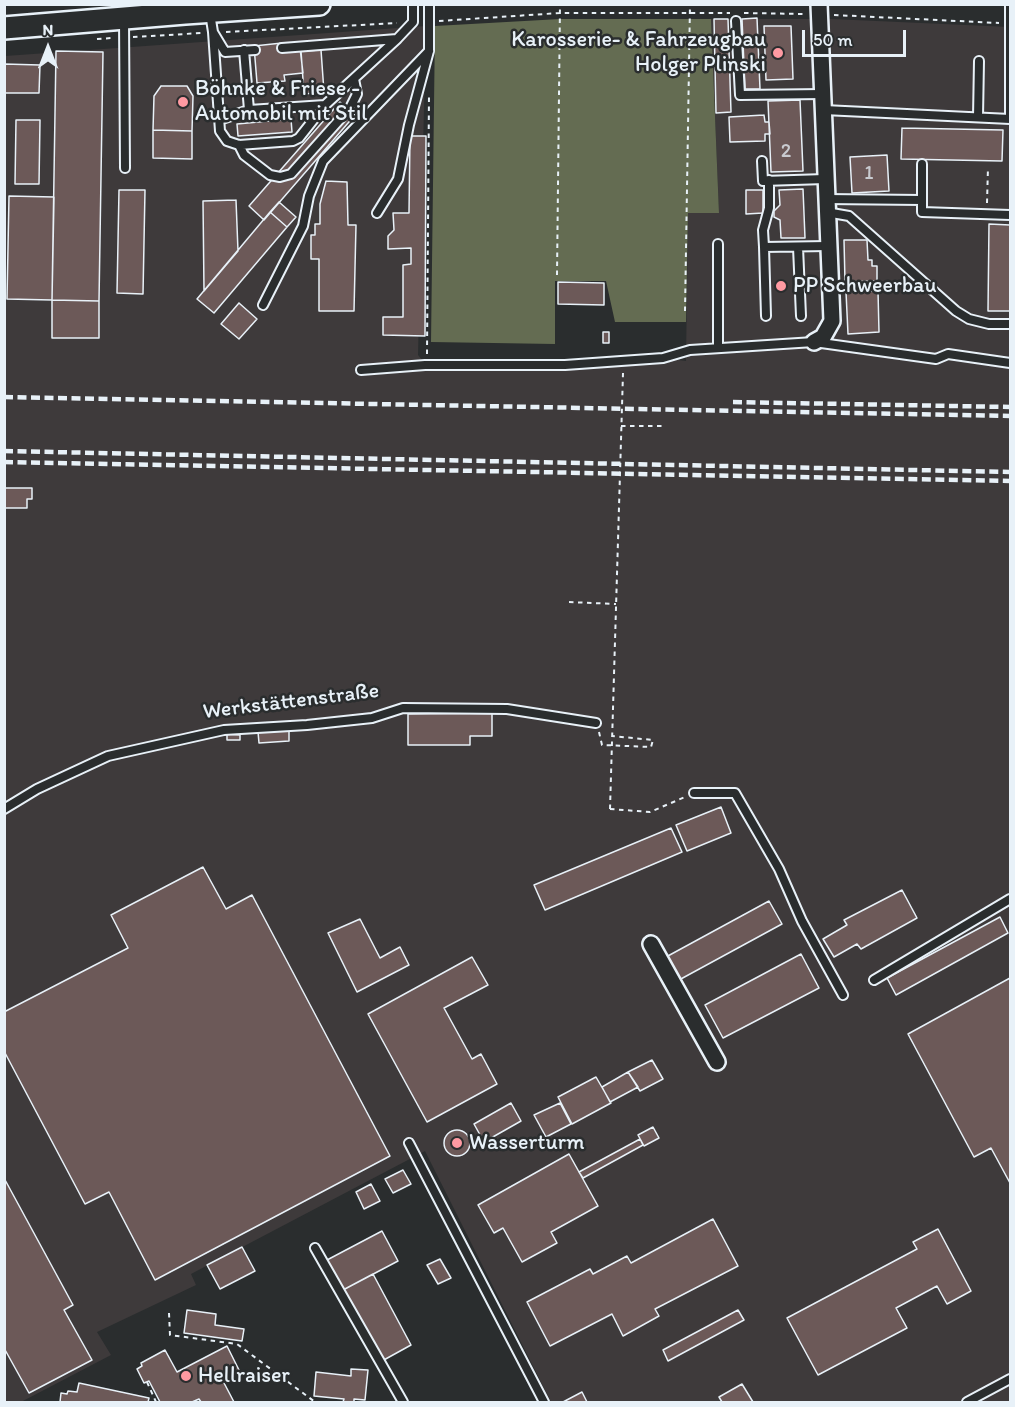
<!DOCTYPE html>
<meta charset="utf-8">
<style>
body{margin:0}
#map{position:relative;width:1015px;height:1407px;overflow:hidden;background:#2a2d2e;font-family:Itim,sans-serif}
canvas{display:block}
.frame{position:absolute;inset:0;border:6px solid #e8f1f8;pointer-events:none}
.north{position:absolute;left:18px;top:18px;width:60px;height:60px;-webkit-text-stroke:4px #2a2d2e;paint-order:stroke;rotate:0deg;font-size:16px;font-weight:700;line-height:24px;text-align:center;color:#e8f1f8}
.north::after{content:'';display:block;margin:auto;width:21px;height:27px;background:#e8f1f8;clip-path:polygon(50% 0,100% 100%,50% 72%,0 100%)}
.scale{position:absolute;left:802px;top:30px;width:104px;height:27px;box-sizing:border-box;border:3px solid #e8f1f8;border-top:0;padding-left:8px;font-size:18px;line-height:21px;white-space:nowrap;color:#e8f1f8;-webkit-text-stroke:4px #2a2d2e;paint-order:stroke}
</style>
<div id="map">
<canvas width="1015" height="1407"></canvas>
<div class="frame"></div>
<div class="north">N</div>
<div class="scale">50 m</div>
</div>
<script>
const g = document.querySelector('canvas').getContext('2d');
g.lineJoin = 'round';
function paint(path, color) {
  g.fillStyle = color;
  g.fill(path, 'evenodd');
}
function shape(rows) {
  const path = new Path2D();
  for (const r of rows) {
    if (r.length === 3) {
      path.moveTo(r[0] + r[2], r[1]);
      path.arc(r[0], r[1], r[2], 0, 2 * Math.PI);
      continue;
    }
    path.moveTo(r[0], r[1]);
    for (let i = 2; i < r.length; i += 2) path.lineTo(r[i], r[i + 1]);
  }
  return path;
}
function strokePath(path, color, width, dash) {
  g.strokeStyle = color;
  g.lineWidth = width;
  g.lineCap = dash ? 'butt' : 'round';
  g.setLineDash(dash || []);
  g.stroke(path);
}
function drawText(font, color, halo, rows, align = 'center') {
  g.font = font + ' Itim,sans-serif';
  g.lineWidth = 5;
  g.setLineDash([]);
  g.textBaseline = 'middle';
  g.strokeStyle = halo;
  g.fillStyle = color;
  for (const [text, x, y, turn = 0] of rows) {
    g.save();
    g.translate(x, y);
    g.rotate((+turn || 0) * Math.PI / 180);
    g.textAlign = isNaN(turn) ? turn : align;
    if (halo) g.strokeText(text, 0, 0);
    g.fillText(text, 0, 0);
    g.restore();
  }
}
paint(shape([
 [711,19,832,19,1010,27,1010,1402,551,1402,425,1151,191,1274,196,1285,97,1332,111,1355,21,1402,5,1402,5,56,426,26,418,355,426,365,565,365,663,358,686,361,688,213,719,212]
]), '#3e3a3b');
paint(shape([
 [560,19,711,19,719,213,688,213,686,322,615,322,606,281,555,281,555,344,431,342,435,26]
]), '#646c52');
const building = shape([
 [757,18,760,89,745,89,742,19,757,18],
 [714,19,728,19,731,112,716,113,714,19],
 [764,26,791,26,793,79,766,80,764,26],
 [282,43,282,49,300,48,303,73,284,75,285,81,257,83,254,46,282,43],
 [321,50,324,92,304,94,301,51,321,50],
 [56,51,103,52,99,301,52,300,56,51],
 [4,64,40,65,39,93,4,93,4,64],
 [161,86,187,86,193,96,192,131,153,130,154,96,161,86],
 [800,100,803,171,771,172,768,101,800,100],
 [340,102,355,115,264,220,249,206,340,102],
 [764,115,765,122,769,122,770,134,765,134,765,141,730,142,729,117,764,115],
 [291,119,292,132,238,136,237,124,291,119],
 [16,120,40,120,39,184,15,184,16,120],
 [902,128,1003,130,1002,161,901,159,902,128],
 [153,130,192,131,192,159,153,158,153,130],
 [410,136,426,136,425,336,383,335,383,317,403,317,403,265,411,264,411,248,388,249,388,236,394,230,393,213,409,213,410,136],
 [887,155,889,191,852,193,850,157,887,155],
 [326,181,347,182,348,225,356,225,354,311,319,311,319,259,311,259,311,235,315,235,315,224,320,224,320,204,326,181],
 [803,189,805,238,781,238,780,220,774,217,774,211,780,205,779,190,803,189],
 [119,190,145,190,143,294,117,293,119,190],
 [746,190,763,190,763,213,746,214,746,190],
 [9,196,54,197,52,300,7,299,9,196],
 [236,200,238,251,204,291,203,201,236,200],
 [279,202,296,217,287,227,270,212,279,202],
 [270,212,287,227,214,313,197,299,270,212],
 [989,224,1010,225,1010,311,988,311,989,224],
 [844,240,867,240,868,260,872,260,872,266,877,266,877,281,845,282,844,240],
 [558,282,604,283,604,305,558,304,558,282],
 [878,291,879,332,848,334,846,292,878,291],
 [52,300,99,301,99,338,52,338,52,300],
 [239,303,257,319,239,339,221,324,239,303],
 [603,332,609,332,609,343,603,343,603,332],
 [4,488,32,488,32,499,27,499,27,508,4,508,4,488],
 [492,713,492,736,470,736,470,745,408,745,408,714,492,713],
 [289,730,289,741,259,743,258,732,289,730],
 [227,734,240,735,240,740,227,740,227,734],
 [721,807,731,833,687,851,676,825,721,807],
 [671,828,682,852,545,910,534,885,671,828],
 [203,867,226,909,252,895,390,1156,155,1280,109,1192,85,1204,4,1051,4,1012,128,948,111,915,203,867],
 [902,890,917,918,861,949,857,944,834,957,823,939,847,925,844,920,902,890],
 [769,901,782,924,679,980,666,957,769,901],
 [1000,917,1008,933,896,995,887,978,1000,917],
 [360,919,380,958,400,947,409,965,357,992,328,933,360,919],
 [801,954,819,988,723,1038,705,1005,801,954],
 [472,957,488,985,444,1008,472,1059,481,1054,497,1084,427,1122,368,1014,472,957],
 [1010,978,1010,1183,991,1148,974,1157,908,1034,1010,978],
 [652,1060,663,1079,640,1091,628,1072,652,1060],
 [628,1072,638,1087,610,1102,602,1087,628,1072],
 [596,1077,611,1103,572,1124,558,1097,596,1077],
 [511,1103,521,1121,484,1142,474,1124,511,1103],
 [560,1103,571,1124,546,1137,534,1115,560,1103],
 [653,1127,659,1138,644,1146,638,1135,653,1127],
 [457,1143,13],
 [640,1139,643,1145,583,1178,579,1172,640,1139],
 [569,1154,598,1206,551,1232,557,1243,522,1262,503,1228,494,1233,478,1205,569,1154],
 [403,1170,411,1184,393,1193,385,1179,403,1170],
 [4,1178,73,1305,64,1310,92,1360,29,1393,4,1348,4,1178],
 [371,1184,380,1201,364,1209,356,1192,371,1184],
 [713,1219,738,1266,655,1309,659,1316,623,1336,612,1314,550,1346,527,1302,590,1269,593,1274,627,1256,631,1263,713,1219],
 [938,1229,971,1291,947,1304,937,1286,896,1308,907,1328,818,1375,787,1318,917,1249,913,1242,938,1229],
 [382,1231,398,1261,343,1290,327,1260,382,1231],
 [242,1247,255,1271,220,1289,207,1265,242,1247],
 [440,1259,451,1278,438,1284,427,1265,440,1259],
 [373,1274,411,1345,382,1361,343,1290,373,1274],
 [187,1310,216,1314,215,1325,244,1329,242,1341,184,1333,187,1310],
 [738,1310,744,1320,668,1361,663,1350,738,1310],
 [227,1346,240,1372,223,1381,234,1402,201,1402,199,1399,192,1402,160,1402,149,1381,144,1383,137,1369,142,1366,141,1363,165,1350,177,1372,227,1346],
 [351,1369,368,1370,365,1400,354,1399,354,1402,343,1402,344,1399,314,1396,316,1372,351,1376,351,1369],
 [79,1383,149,1398,148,1402,60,1402,61,1393,67,1394,68,1391,77,1392,79,1383],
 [742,1384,753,1402,722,1402,719,1397,742,1384],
 [582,1392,587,1402,563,1402,582,1392]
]);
paint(building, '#6c5958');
strokePath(building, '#e8f1f8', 1.5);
const service = shape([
 [210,13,213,32,225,52,255,50],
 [124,19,125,168],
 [736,21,740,95,823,94],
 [213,32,220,131,227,141,239,145,293,141,299,138,325,105],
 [282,48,397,39,413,22,413,4],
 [244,50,249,110,325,105,397,39],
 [824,110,1010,119],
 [978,117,979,61],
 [1010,119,1010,4],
 [219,120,249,110],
 [239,145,244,155,270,175,280,177,291,174,350,108,357,94,354,79],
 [762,161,763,181,825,179],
 [922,164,922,212,1010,215],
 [825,199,922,200],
 [826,212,849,216,956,311,969,319,989,324,1010,324],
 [377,213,398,179,409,125,429,51,429,4],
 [718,244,718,348],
 [764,247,763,230,769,208,769,180],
 [798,247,801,316],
 [263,305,303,226,309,196,323,161,429,51],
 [766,316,764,247,828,246],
 [361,370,425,365,565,365,663,358,690,350,814,342,936,359,948,354,1010,363],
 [694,793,735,793,779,869,802,921,843,995],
 [4,809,37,789,108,756,224,730,307,725,372,718,403,708,507,709,596,723],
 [874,980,1010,899],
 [409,1143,544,1402],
 [315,1248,403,1402],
 [967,1402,1010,1379]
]);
const minor = shape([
 [814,342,823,337,832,321,819,4],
 [651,944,717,1062]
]);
const secondary = shape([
 [4,28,185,13,319,4]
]);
strokePath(service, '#e8f1f8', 12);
strokePath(minor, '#e8f1f8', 20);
strokePath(secondary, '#e8f1f8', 26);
strokePath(shape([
 [744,13,805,14],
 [834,15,999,23],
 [439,21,560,13,730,13],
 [226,32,397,23],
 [133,37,202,33],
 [97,39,112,38],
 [987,203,988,167],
 [557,275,560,4],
 [685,311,690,4],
 [427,354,429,95],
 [621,426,664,426],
 [569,602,616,604],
 [599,732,602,745,651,747,653,740,612,736],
 [610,809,650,812,685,797],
 [169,1313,170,1335,237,1344,315,1402],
 [147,1382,156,1402]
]), '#e8f1f8', 2, [4.5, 4.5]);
strokePath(service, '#2a2d2e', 8);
strokePath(minor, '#2a2d2e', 15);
strokePath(secondary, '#2a2d2e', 21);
strokePath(shape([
 [4,397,1010,416],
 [733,402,1010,407],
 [4,451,1010,472],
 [4,462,1010,481]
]), '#e8f1f8', 4.5, [9, 4.5]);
strokePath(shape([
 [610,809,623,373]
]), '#e8f1f8', 2, [4.5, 4.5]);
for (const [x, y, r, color] of [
 [778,53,6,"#ff9aa2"],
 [183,102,6,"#ff9aa2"],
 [781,286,6,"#ff9aa2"],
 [457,1143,6,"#ff9aa2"],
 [186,1376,6,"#ff9aa2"]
]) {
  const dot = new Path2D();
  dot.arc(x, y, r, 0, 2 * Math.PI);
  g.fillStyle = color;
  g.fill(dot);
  strokePath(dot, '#2a2d2e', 2);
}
drawText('20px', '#c9cbd0', null, [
 ["2",786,152],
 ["1",869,174]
]);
drawText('22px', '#e8f1f8', '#2a2d2e', [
 ["Karosserie- & Fahrzeugbau",766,40,"right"],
 ["Holger Plinski",766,65,"right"],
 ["Böhnke & Friese -",195,89],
 ["Automobil mit Stil",195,114],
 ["PP Schweerbau",793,286],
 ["Wasserturm",469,1143],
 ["Hellraiser",198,1376]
], 'left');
drawText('22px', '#e8f1f8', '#2a2d2e', [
 ["Werkstättenstraße",291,702,-7]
]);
</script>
